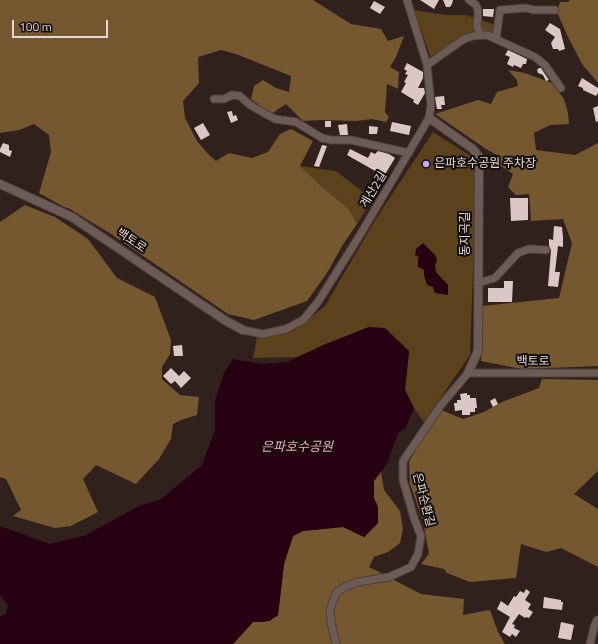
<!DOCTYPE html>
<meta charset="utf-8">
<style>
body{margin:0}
#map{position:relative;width:598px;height:644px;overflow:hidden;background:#30211d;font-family:"Titillium Web",sans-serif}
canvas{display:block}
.scale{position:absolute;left:12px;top:20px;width:96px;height:18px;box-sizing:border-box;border:2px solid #e2d8d5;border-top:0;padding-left:5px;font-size:12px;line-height:14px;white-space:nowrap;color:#e2d8d5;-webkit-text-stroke:3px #130d0b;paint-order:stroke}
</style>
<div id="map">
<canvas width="598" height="644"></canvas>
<div class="scale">100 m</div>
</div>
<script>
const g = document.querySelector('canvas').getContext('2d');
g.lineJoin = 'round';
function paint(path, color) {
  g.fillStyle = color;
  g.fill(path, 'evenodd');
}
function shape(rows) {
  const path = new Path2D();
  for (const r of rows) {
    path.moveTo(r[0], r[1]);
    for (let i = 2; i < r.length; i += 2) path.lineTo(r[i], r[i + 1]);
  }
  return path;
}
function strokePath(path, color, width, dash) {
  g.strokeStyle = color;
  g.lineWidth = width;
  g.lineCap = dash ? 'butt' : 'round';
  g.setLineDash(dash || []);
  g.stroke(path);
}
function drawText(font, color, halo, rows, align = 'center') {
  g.font = font + ' "Titillium Web","Noto Sans KR",sans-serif';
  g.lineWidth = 4;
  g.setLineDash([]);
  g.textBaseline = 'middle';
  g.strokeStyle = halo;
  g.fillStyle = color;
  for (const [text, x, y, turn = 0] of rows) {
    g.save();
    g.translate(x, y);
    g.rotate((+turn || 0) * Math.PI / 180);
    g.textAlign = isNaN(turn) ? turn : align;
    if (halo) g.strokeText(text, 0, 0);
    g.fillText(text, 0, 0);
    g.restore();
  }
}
paint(shape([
 [414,10,445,15,466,15,496,25,495,35,486,33,470,32,431,58],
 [433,132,477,160,470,355,424,422,414,408,405,390,409,351,369,327,296,357,253,358,257,337,293,331,325,306,377,217],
 [300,166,336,171,372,199,357,224,349,209,322,187]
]), '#5c421c');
paint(shape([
 [0,0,313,0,351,24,381,29,388,41,404,36,396,57,390,67,399,72,398,89,387,84,385,112,389,117,386,122,372,119,356,121,321,120,303,121,286,104,271,114,251,99,254,86,263,80,276,88,289,92,291,76,236,54,221,50,198,57,199,83,183,101,185,118,197,141,209,155,216,161,229,153,252,158,268,152,280,134,291,129,313,141,300,166,322,187,349,209,357,224,342,246,327,273,307,301,254,320,228,314,111,234,70,209,64,207,39,193,51,152,49,135,34,124,19,130,0,133],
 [570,0,598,0,598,83,582,64,567,35,557,12,560,2,568,2],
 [508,70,525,73,552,83,564,99,568,113,569,124,550,125,534,133,536,150,575,155,598,143,598,366,522,369,481,361,482,306,559,298,572,243,563,219,531,221,529,194,516,195,508,187,513,174,495,162,497,155,486,149,435,114,478,100,491,104,497,92,518,86,517,80],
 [25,205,55,217,88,239,117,278,155,297,171,340,170,354,162,367,162,379,180,395,199,397,197,415,181,420,173,424,171,439,159,459,136,484,96,465,83,479,98,512,71,526,55,528,13,516,21,510,6,479,0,477,0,222],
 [542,379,598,380,598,471,574,494,598,509,598,567,561,548,546,552,521,544,516,578,470,582,447,573,444,569,421,564,429,554,423,521,410,484,409,462,418,445,441,410,463,419,484,412,502,402,539,388],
 [381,472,384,490,400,511,403,529,400,543,388,552,374,557,369,567,421,594,464,599,463,615,490,610,498,632,505,644,233,644,253,622,264,622,278,616,284,564,293,536,303,531,343,527,364,537,378,523,378,507,374,498,374,480]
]), '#755830');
paint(shape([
 [423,243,436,256,437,261,435,265,436,272,448,285,448,295,435,293,433,287,427,285,424,275,424,270,418,267,418,259,419,257,415,255,416,249],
 [369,327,385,328,409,351,405,390,414,408,406,427,398,433,387,464,374,481,374,498,378,507,378,523,364,537,343,527,303,531,293,536,284,564,278,614,270,621,253,622,233,644,0,644,0,617,6,613,8,605,0,595,0,526,49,544,84,536,139,506,161,499,202,465,215,430,215,401,224,373,233,359,261,364,288,362,323,345]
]), '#270111');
paint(shape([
 [420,0,439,0,434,9],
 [443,0,453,0,452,4,450,7,446,7],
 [374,1,385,7,380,14,370,8],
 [483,9,494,9,493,17,483,16],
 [550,23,560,29,565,49,559,51,558,49,553,49,551,43,555,37,545,30],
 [508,50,527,59,526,64,523,64,521,68,514,65,513,67,507,64,510,57,505,55],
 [407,63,423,72,423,78,418,88,424,88,425,93,418,105,413,102,414,100,401,92,406,83,404,82,408,75,405,74,407,71,404,69],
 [539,68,541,68,549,80,546,81,543,75,538,73,537,70],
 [582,78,598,88,598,93,596,96,583,90,583,88,578,86],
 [444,96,445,105,441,105,442,109,437,109,435,97],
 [598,106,598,121,596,122,593,108],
 [232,111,233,116,236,115,238,120,231,123,227,112],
 [325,121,331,121,331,127,325,127],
 [392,122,411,126,409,135,390,131],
 [203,123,210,135,201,140,194,128],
 [347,124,348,135,340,135,338,125],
 [369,126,378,127,377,134,369,134],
 [3,143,9,145,9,150,12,151,10,157,0,152,0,149],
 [322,145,327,146,319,167,314,166],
 [350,149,368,158,371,152,375,154,378,151,389,154,395,158,384,176,347,155],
 [510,198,528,198,528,220,511,221],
 [554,226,562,227,563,237,563,247,558,246,555,272,560,272,558,287,548,286,551,250,549,246,549,239,553,240],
 [504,281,513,281,512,302,488,302,488,288,504,288],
 [182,345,183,356,174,356,173,346],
 [171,368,179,376,184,371,191,378,181,388,175,381,171,384,163,376],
 [467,393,467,395,470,395,470,398,476,398,477,408,475,408,475,412,470,412,470,415,462,415,462,410,455,411,454,403,457,403,457,400,461,400,460,394],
 [495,398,498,404,493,407,490,401],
 [526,589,530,592,525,600,531,604,528,609,533,612,529,618,526,617,525,618,519,614,512,624,515,625,514,628,520,631,516,637,512,634,510,637,502,632,510,617,497,609,501,601,508,606,514,596,516,597,520,591,524,593],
 [544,597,561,600,561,602,563,602,562,610,543,608],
 [561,622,574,625,571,640,558,638]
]), '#dcc7c7');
const minor = shape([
 [469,0,476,5,478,10,477,27,481,35],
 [496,39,500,10,526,8,534,10,555,10],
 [427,65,464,39,473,36,487,35,535,57,545,65,561,88],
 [214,99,224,99,232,95,240,96,250,105,275,119,296,122,322,138,331,140,351,140,409,153],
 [478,283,495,278,518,253,529,249,546,250],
 [243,330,263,334,286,329,303,320,318,302,360,235,429,118,431,105,427,65,407,0],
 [336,644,331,622,330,610,333,601,337,592,345,587,358,582,389,577,411,567,418,554,421,536,414,518,403,480,403,461,441,405,468,373,598,373],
 [590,644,594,627,597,620,598,621]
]);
const tertiary = shape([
 [429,118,473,149,479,157,478,351,468,373],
 [0,184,72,217,226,321,243,330]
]);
strokePath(minor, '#4d403d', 9);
strokePath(tertiary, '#4d403d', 10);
strokePath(minor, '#6d5b56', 7);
strokePath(tertiary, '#6d5b56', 8);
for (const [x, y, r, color] of [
 [426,164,4,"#c3a7f2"]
]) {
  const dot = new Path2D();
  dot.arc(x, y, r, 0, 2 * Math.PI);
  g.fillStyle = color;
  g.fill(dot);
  strokePath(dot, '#130d0b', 1.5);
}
drawText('12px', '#e2d8d5', '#130d0b', [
 ["은파호수공원 주차장",434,164]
], 'left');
drawText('12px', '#e2d8d5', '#130d0b', [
 ["계산2길",374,190,-59],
 ["동지곡길",466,234,-90],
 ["백토로",131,241,34],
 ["백토로",533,362],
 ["은파순환길",423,500,75]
]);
drawText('italic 13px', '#f5a7c1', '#130d0b', [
 ["은파호수공원",297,448]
]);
</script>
